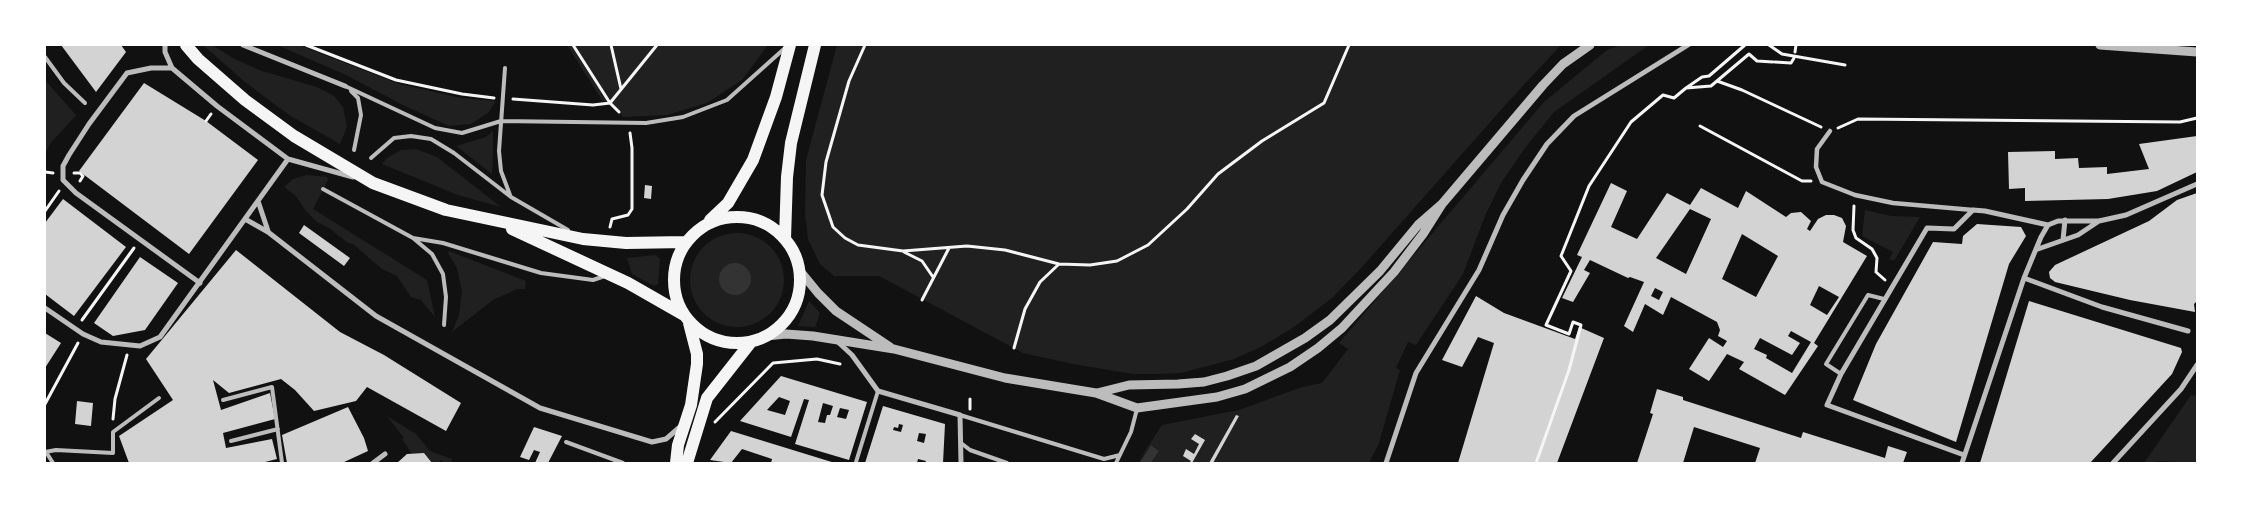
<!DOCTYPE html>
<style>
body{margin:0}
#map{position:relative;width:2242px;height:508px;overflow:hidden;background:#111;font-family:Georgia,serif}
canvas{display:block}
.frame{position:absolute;inset:0;border:46px solid #fff;pointer-events:none}
</style>
<div id="map">
<canvas width="2242" height="508"></canvas>
<div class="frame"></div>
</div>
<script>
const g = document.querySelector('canvas').getContext('2d');
g.lineJoin = 'round';
function paint(path, color) {
  g.fillStyle = color;
  g.fill(path, 'evenodd');
}
function shape(rows) {
  const path = new Path2D();
  for (const r of rows) {
    if (r.length === 3) {
      path.moveTo(r[0] + r[2], r[1]);
      path.arc(r[0], r[1], r[2], 0, 2 * Math.PI);
      continue;
    }
    path.moveTo(r[0], r[1]);
    for (let i = 2; i < r.length; i += 2) path.lineTo(r[i], r[i + 1]);
  }
  return path;
}
function strokePath(path, color, width, dash) {
  g.strokeStyle = color;
  g.lineWidth = width;
  g.lineCap = dash ? 'butt' : 'round';
  g.setLineDash(dash || []);
  g.stroke(path);
}
paint(shape([
 [203,45,212,45,233,58,259,70,317,87,334,96,343,107,347,127,340,144,289,115,245,82],
 [277,45,299,45,399,84,461,98,496,101,488,113,471,124,449,126,403,105,346,75],
 [567,45,768,45,742,80,707,103,667,115,623,117,610,103,602,100],
 [837,45,1561,45,1508,102,1362,267,1332,298,1294,327,1261,347,1234,359,1181,373,1160,374,1133,374,1073,364,1023,353,879,276,834,276,820,264,808,239,805,214,806,160],
 [1621,45,1649,45,1554,112,1525,148,1501,183,1485,216,1463,274,1416,345,1408,342,1396,368,1400,370,1379,443,1369,463,1151,463,1159,451,1151,445,1137,463,1162,425,1239,410,1302,387,1322,383,1348,349,1339,343,1544,102,1607,50],
 [45,80,76,115,50,144,45,154],
 [493,131,493,154,492,174,456,146,486,137],
 [416,149,437,157,501,207,458,195,382,164,387,158,401,150],
 [307,175,327,177,328,180,313,209,427,280,435,317,421,300,411,297,397,276,382,269,353,244,348,243,329,228,317,222,305,210,296,196,284,187,293,179],
 [1865,210,1891,216,1920,217,1894,261,1889,259,1893,252,1862,236],
 [737,280,47],
 [449,251,526,281,525,289,517,289,493,300,452,332,459,315,462,291,457,268,448,253],
 [656,255,660,259,658,284,654,286,632,274,627,258],
 [809,301,820,313,815,327,798,326],
 [2191,395,2197,396,2197,463,2161,461,2144,463],
 [387,416,416,434,430,451,452,459,451,463,445,463,441,460,439,463,432,463,412,454,402,439,404,438]
]), '#202020');
paint(shape([
 [735,279,16],
 [1151,445,1159,451,1151,463,1139,463]
]), '#333');
paint(shape([
 [61,45,121,45,126,52,96,92],
 [144,83,206,121,258,160,189,254,79,171],
 [2197,136,2197,172,2157,191,2108,199,2025,201,2025,188,2009,189,2008,152,2055,151,2055,159,2078,158,2079,168,2107,167,2107,174,2149,169,2139,144],
 [1611,183,1627,191,1611,227,1637,239,1667,193,1690,205,1701,188,1738,208,1746,191,1786,217,1791,213,1801,212,1811,221,1807,229,1810,231,1818,219,1826,215,1834,215,1842,218,1846,226,1843,242,1867,256,1814,343,1818,346,1785,395,1739,369,1744,362,1727,354,1709,381,1689,369,1709,338,1723,347,1727,341,1718,336,1720,330,1717,322,1671,297,1663,315,1645,304,1633,332,1624,326,1644,282,1630,277,1628,278,1590,260,1584,270,1590,273,1573,302,1562,298,1582,257,1577,255],
 [1690,209,1711,219,1686,274,1656,258],
 [1742,234,1778,256,1756,297,1722,279],
 [1819,286,1839,297,1827,315,1810,305],
 [1655,288,1663,292,1659,300,1651,296],
 [1791,331,1811,342,1792,373,1766,358,1767,355,1754,349,1760,338,1792,355,1800,343,1788,336],
 [645,185,652,186,651,199,644,198],
 [2197,193,2197,301,2194,304,2195,312,2130,300,2055,282,2050,278,2049,272,2055,265,2149,221,2177,200],
 [63,199,126,247,74,316,45,294,45,223],
 [1977,224,2021,227,2026,236,2009,264,1956,442,1853,400,1876,344,1933,242,1962,244,1963,236],
 [304,225,350,258,344,266,299,233],
 [236,250,340,332,384,355,461,403,446,431,367,387,356,401,314,411,295,390,281,379,229,393,213,380,221,410,270,393,275,419,223,433,226,448,272,439,277,459,261,463,129,463,119,436,173,400,146,359],
 [140,257,178,283,145,330,113,336,94,323],
 [1476,296,1504,313,1575,339,1579,327,1604,338,1557,463,1458,463,1494,343,1478,337,1462,367,1442,360],
 [2029,301,2181,348,2182,352,2172,374,2090,463,1980,463],
 [45,333,61,343,45,368],
 [781,376,867,402,849,460,795,444,809,400,804,399,791,437,740,421],
 [779,397,790,401,785,415,767,410],
 [823,403,833,406,830,415,827,415,825,423,818,422],
 [840,408,849,410,846,419,837,417],
 [1657,389,1683,397,1683,400,1801,438,1803,432,1885,458,1888,446,1907,452,1903,463,1755,463,1760,448,1694,427,1683,463,1637,463,1653,414,1650,413],
 [77,401,93,403,91,426,75,424],
 [883,406,945,424,943,463,925,463,926,461,918,459,917,463,865,463],
 [899,424,903,425,901,432,893,430,894,427,898,428],
 [919,433,926,434,924,443,917,441],
 [348,407,364,438,368,451,342,463,287,463,282,435],
 [1236,415,1239,416,1213,463,1209,463],
 [534,427,562,436,548,463,535,463,540,452,534,450,529,460,520,457],
 [731,431,835,463,771,463,772,459,742,449,731,463,710,460],
 [1195,434,1205,440,1192,463,1189,463,1191,461,1183,456,1186,449,1194,454,1199,444,1191,439],
 [424,453,432,463,397,463,407,454]
]), '#d3d3d3');
strokePath(shape([
 [306,45,396,80,462,94,494,98],
 [573,45,610,103,619,112],
 [611,45,621,89],
 [865,45,849,81,826,162,822,195,833,227,845,238,858,245,903,251,967,246,1005,250,1059,264,1090,265,1117,261,1148,245,1187,209,1218,174,1262,141,1324,103,1349,45],
 [1769,45,1782,54,1845,65],
 [1795,52,1796,45],
 [1775,62,1791,63,1794,58],
 [1717,81,1742,90,1821,127],
 [1686,88,1702,77,1709,76,1745,45],
 [513,99,593,105,610,103,657,45],
 [206,121,211,114],
 [1700,126,1802,181,1811,181],
 [1838,128,1858,119,2180,122,2197,118],
 [45,172,53,173],
 [74,173,80,173,83,176,80,181],
 [1854,206,1853,230,1856,238,1872,249,1877,258,1876,272,1885,280],
 [45,211,59,191],
 [610,227,612,219,628,215,632,209,632,148,630,133],
 [904,252,922,261,933,277],
 [922,300,949,248],
 [82,320,134,248],
 [1014,348,1025,309,1040,282,1059,264],
 [45,404,78,343],
 [970,409,970,399],
 [113,419,115,399,127,355],
 [715,422,773,363,817,359,840,364],
 [1536,463,1569,370,1581,325,1573,322,1569,334,1546,325,1571,271,1561,256,1589,186,1631,122,1663,95,1674,98,1686,88,1711,86,1749,54,1757,61,1773,62]
]), '#f5f5f5', 3);
strokePath(shape([
 [45,57,64,83,85,103],
 [505,68,499,151,501,171,510,195],
 [345,86,435,128,462,133,501,121,646,123,683,117,727,100,785,48],
 [351,91,358,98,361,115,354,150],
 [371,158,394,138,411,136,431,139,454,153,511,197,568,230],
 [323,189,413,238,432,254,443,274,446,297,444,325],
 [413,238,443,243,541,273,593,280,605,276],
 [1841,374,1826,364,1868,295,1884,299],
 [223,400,272,387,282,463],
 [960,415,1104,459,1120,455],
 [231,441,278,429],
 [566,442,623,463],
 [961,443,970,450,1007,463],
 [45,452,56,450,113,453,113,432,159,398],
 [46,452,53,463],
 [856,462,878,391],
 [1116,463,1131,432,1137,409]
]), '#bcbcbc', 4);
strokePath(shape([
 [1830,131,1817,149,1816,167,1822,182,1855,195,1893,203,1973,210]
]), '#bcbcbc', 4.5);
strokePath(shape([
 [165,45,165,52,172,68,217,106,288,159,353,177],
 [243,45,345,86],
 [172,68,151,68,127,73,89,124,69,155,63,166,63,180,76,193,200,283],
 [258,201,268,231],
 [245,219,268,232,376,316,540,408,652,442,666,439,681,426],
 [2063,240,2065,220],
 [2038,249,2078,235,2099,221],
 [2024,278,2102,307,2188,331],
 [45,308,83,334,101,342,140,346,160,337,288,159],
 [838,342,852,355,878,391,960,415,961,463],
 [1964,455,1827,405,1841,374,1927,228,1954,229,1973,210,1985,211,2048,225],
 [373,463,385,454],
 [1386,463,1416,373,1479,270,1503,215,1523,180,1547,144,1574,116,1688,45],
 [1962,463,2024,278,2041,237,2048,225,2058,221,2099,221,2126,215,2197,184],
 [2113,463,2181,389,2197,365]
]), '#bcbcbc', 5);
strokePath(shape([
 [2100,45,2197,52],
 [800,271,818,293,836,311,890,347],
 [766,336,786,334,813,336,894,349,1005,378,1096,393,1137,408,1217,397,1245,389,1290,367,1318,348,1342,328,1394,272,1423,234,1442,204],
 [1097,393,1129,385,1178,384,1204,382,1227,376,1256,366,1305,338,1330,320,1380,271,1418,225,1442,204,1543,85,1563,64,1590,45]
]), '#bcbcbc', 9);
strokePath(shape([
 [186,45,198,59,245,100,294,136,373,183,446,210,583,239,626,243,685,242],
 [737,280,63],
 [710,220,728,203,753,160,776,97,790,45],
 [512,229,628,283,684,315],
 [785,238,787,177,791,143,815,45],
 [676,463,678,445,691,405,697,364,697,354,689,323],
 [687,463,707,398,751,342]
]), '#f5f5f5', 12);
</script>
